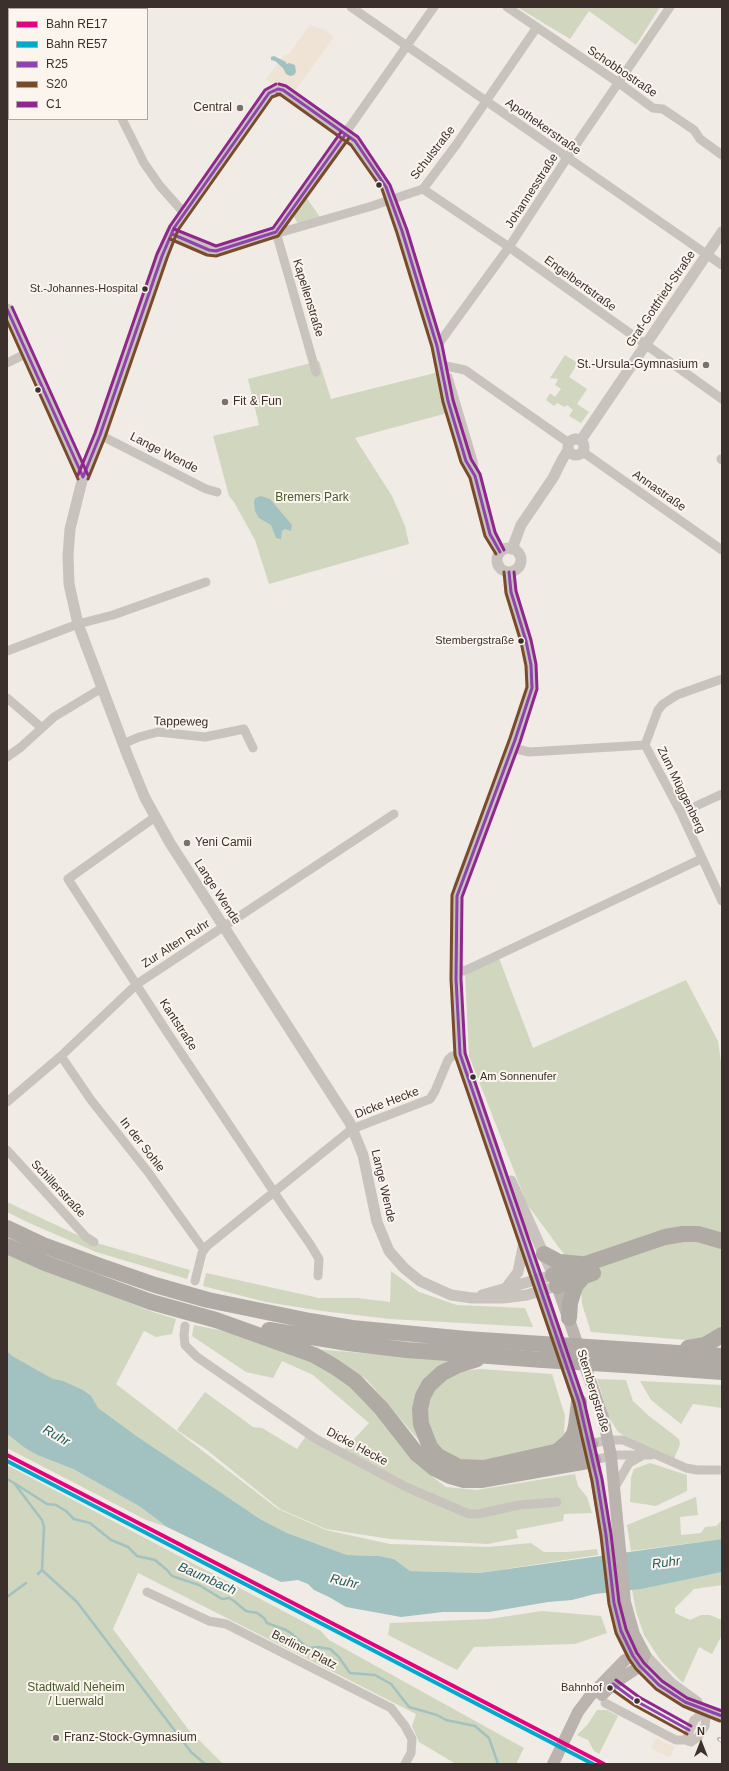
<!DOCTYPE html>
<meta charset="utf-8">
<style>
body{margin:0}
#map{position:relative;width:729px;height:1771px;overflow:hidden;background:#f0ebe5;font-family:Helvetica,sans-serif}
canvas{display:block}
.frame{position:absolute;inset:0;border:8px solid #3b302b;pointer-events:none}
.legend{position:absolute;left:8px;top:8px;width:140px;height:112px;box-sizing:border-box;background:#fbf5ee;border:1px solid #aea6a0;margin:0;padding:5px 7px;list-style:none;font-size:12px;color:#3b302b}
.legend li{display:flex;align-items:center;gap:8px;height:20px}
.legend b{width:20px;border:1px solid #aea6a0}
.north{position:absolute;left:681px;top:1723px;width:40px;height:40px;-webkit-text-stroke:3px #fbf5ee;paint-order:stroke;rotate:0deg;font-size:11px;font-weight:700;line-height:16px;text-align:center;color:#3b302b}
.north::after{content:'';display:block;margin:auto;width:14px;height:18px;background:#3b302b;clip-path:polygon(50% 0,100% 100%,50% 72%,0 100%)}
</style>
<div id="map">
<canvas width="729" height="1771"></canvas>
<div class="frame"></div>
<ul class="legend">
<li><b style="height:5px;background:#e5007d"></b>Bahn RE17</li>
<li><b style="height:5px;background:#00a9ce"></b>Bahn RE57</li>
<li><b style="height:5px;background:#8e44ad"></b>R25</li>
<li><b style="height:5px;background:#7a4b2a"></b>S20</li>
<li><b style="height:5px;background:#91268f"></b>C1</li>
</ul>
<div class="north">N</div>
</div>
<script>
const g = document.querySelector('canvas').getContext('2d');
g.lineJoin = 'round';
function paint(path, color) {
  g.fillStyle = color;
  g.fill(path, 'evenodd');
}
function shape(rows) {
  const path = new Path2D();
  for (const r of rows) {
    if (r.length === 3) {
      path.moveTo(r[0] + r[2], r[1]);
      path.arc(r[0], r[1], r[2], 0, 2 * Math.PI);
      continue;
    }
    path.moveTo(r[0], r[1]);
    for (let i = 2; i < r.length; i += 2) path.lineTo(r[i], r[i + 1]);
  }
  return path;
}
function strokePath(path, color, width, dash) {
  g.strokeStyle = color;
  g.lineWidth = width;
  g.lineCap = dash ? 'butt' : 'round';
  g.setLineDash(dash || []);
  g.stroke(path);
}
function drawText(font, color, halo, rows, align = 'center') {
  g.font = font + ' Helvetica,sans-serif';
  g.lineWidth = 4;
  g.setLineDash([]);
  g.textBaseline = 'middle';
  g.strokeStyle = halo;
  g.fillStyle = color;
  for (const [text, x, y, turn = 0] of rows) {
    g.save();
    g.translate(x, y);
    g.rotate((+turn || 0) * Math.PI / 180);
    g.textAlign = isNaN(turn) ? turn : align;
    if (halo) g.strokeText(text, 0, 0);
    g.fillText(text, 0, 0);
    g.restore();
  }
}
paint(shape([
 [517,7,660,7,636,45,589,11,570,39],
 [306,197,320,217,298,224,293,215],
 [565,355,578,363,569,377,587,389,577,404,589,412,581,423,569,416,573,410,567,405,565,407,557,403,554,406,546,400,550,393,555,397,561,389,555,385,558,379,550,378],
 [319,361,331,399,439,372,451,412,355,438,392,496,405,526,409,544,269,584,255,540,234,502,229,496,213,436,259,425,248,379],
 [499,958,533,1048,686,980,718,1041,722,1069,722,1343,591,1332,582,1304,581,1287,566,1257,527,1204,469,1056,465,972],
 [7,1202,90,1241,190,1270,187,1279,96,1252,27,1222,7,1212],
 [7,1252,28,1263,153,1312,176,1319,172,1334,156,1337,144,1331,116,1384,278,1509,326,1530,390,1544,488,1547,531,1543,544,1552,568,1552,597,1549,598,1555,479,1573,410,1571,394,1559,379,1556,347,1555,287,1533,260,1519,225,1496,135,1435,7,1354],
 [391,1271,419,1292,457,1305,525,1308,533,1327,390,1319,322,1311,266,1302,203,1286,206,1273,319,1298,357,1298,390,1302],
 [194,1325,238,1334,315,1363,354,1388,378,1414,415,1463,446,1487,476,1490,575,1474,578,1486,587,1497,592,1513,564,1514,563,1521,516,1530,518,1538,488,1544,390,1539,326,1529,280,1509,207,1450,177,1430,205,1392,253,1427,262,1428,297,1449,306,1436,344,1450,369,1423,313,1375,282,1361,273,1378,246,1372,192,1336],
 [314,1349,449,1360,435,1370,423,1382,427,1450,367,1380,338,1359],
 [480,1369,552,1374,565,1416,564,1434,557,1442,559,1445,491,1463,451,1459,427,1432,428,1398,446,1377,463,1371],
 [597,1379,626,1380,633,1401,649,1416,679,1439,680,1444,674,1459,631,1440,618,1432,610,1419],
 [640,1381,722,1385,722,1408,693,1404,681,1424,651,1400],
 [7,1434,25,1448,37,1455,73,1469,139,1506,167,1527,146,1520,7,1448],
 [650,1463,687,1475,687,1491,656,1506,630,1502,631,1477,634,1469],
 [7,1465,321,1631,329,1640,524,1748,516,1764,456,1764,419,1742,412,1726,416,1714,138,1573,113,1629,188,1729,223,1764,7,1764],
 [696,1497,698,1515,680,1517,681,1535,701,1533,705,1527,716,1526,722,1520,722,1539,631,1551,627,1525],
 [722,1572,722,1585,694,1589,675,1608,675,1613,690,1620,701,1615,710,1615,722,1620,722,1635,712,1654,699,1647,683,1683,661,1661,644,1635,636,1611,632,1590],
 [542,1611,601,1616,607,1633,575,1644,474,1647,457,1670,388,1635,390,1623,489,1619],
 [597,1710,607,1710,618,1716,599,1754,594,1751,588,1740,577,1735,588,1724]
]), '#d1d6bf');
paint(shape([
 [310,25,325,30,334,37,293,93,280,83,272,83,266,79,284,55,289,54],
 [656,1738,675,1747,670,1758,651,1748]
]), '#eee3d5');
paint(shape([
 [274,56,286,62,286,64,289,63,295,65,296,72,294,75,290,76,286,74,283,68,275,61,271,60,271,57],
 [261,496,270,499,292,525,291,531,285,529,282,531,281,539,276,538,271,525,259,518,255,511,254,502,255,498],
 [7,1351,12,1356,53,1379,63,1381,83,1390,91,1396,98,1408,135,1435,260,1519,287,1533,347,1555,379,1556,394,1559,410,1571,479,1573,722,1539,722,1572,641,1589,595,1594,572,1600,548,1602,489,1612,443,1612,401,1617,346,1607,329,1597,314,1590,308,1584,298,1580,281,1582,167,1527,139,1506,73,1469,37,1455,25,1448,7,1434]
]), '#a1c2c1');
strokePath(shape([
 [7,1479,14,1483,42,1520,44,1527,42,1570,38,1574],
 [14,1483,47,1504,56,1505,66,1511,74,1519,90,1523,111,1540,128,1547,137,1556,155,1560,167,1570,172,1576,199,1585,222,1599,229,1598,234,1601,246,1611,257,1613,264,1618,267,1623,286,1630,292,1634,304,1645,310,1648,318,1647,330,1649,338,1656,350,1673,375,1675,391,1684,409,1707,437,1715,446,1720,475,1726,489,1738,498,1764],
 [42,1570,77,1602,191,1752,205,1764],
 [7,1597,26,1583]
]), '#a1c2c1', 2.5);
strokePath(shape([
 [20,7,22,9],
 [351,7,722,265],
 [507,7,619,83,653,108,663,109,694,130,700,139,722,155],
 [122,119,144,163,160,186,184,213],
 [423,189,509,247,722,399],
 [276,232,434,7],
 [276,232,316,372],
 [172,234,209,250,216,251,372,206,423,189,456,145,537,27],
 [437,346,509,247,567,158,670,7],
 [7,363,27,353],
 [441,365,465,370,569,443],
 [448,377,473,461,474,470],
 [100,435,206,489,217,492],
 [583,452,722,550],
 [721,459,722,460],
 [83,477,100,435,162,256,174,228,269,93,278,89,283,90,355,141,386,187,402,231,437,346,448,401,466,461,475,476,490,534,500,552],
 [7,651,78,624,113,615,206,582],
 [7,698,42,728],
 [123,744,139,737,158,732,205,737,244,729,253,748],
 [645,745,658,710,663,704,677,695,722,679],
 [512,748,529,752,645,745,681,813,722,901],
 [7,757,21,747,54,717,102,688],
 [681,813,722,794],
 [155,817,68,879,167,1032,284,1207,310,1244,319,1259,318,1276],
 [456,967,464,971,477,965,701,859],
 [61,1056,91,1100,148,1172,204,1250],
 [7,1102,61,1056,137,984,394,814],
 [7,1150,86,1237,94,1242],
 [195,1281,202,1253,207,1246,352,1129,430,1099,435,1091,448,1060,452,1056,460,1054],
 [185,1326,184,1335,185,1345,197,1357,316,1439,406,1487,469,1514,478,1514,519,1505,557,1502],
 [590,1444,608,1440,623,1440,686,1468,697,1470,719,1470],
 [593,1460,617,1455,651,1455],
 [614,1489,629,1463,643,1455],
 [147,1592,209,1621,226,1624,391,1708,405,1726,412,1739,411,1753,405,1764],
 [605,1703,666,1735,676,1740,686,1740,691,1742,698,1737,705,1726,707,1710],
 [686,1740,694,1720,707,1710]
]), '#c9c3be', 9);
strokePath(shape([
 [7,309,83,477,70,529,68,556,69,584,78,624,127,754,145,798,170,843,350,1123,363,1155,377,1222,389,1251,404,1268,420,1281,451,1295,472,1298,503,1298,527,1295,557,1286],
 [576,447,8],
 [581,440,722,232],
 [509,560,12],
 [512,549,521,525,553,478,562,460,568,450],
 [509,572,511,592,526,641,531,665,532,688,515,740,459,886,456,903,456,979,459,1040,463,1066,491,1141,537,1279],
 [506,1288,518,1272,524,1242],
 [482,1295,553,1275,511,1181],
 [645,1655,671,1683,697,1702],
 [640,1666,659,1685,679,1699,690,1705,722,1716]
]), '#c9c3be', 11);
strokePath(shape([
 [537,1279,579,1402,590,1444,606,1535,616,1613,629,1649,640,1666],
 [555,1280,603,1417,611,1456,625,1602,634,1634,645,1655],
 [602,1695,613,1684,640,1666,643,1659],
 [553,1764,578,1712,590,1696,625,1660,633,1656,640,1655]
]), '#bab3ae', 12);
strokePath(shape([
 [7,1228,43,1245,100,1266,155,1285,208,1300,310,1321,352,1328,466,1339],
 [7,1246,45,1263,151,1302,216,1320,314,1355,335,1367,355,1381,381,1408,417,1454,434,1468,450,1476,464,1480,481,1480,593,1460],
 [544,1254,559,1262,581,1264],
 [553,1275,665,1237,683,1234,698,1234,722,1241],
 [557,1286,593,1273],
 [569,1318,570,1303,573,1293,576,1285,582,1278],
 [269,1330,348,1343,407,1350,543,1360],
 [688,1348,705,1345,722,1335],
 [634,1350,722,1356],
 [477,1359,458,1365,442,1373,429,1385,423,1396,420,1409,421,1424,430,1447,438,1456,459,1467,484,1468,590,1444],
 [640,1366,722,1372],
 [559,1450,568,1442,574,1434,576,1426,579,1402]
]), '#afaaa4', 16);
const rail = shape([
 [719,1739,722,1741]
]);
strokePath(rail, '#b1aca8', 4);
strokePath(rail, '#fbf5ee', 2.5, [8]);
strokePath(shape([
 [466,1339,634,1350],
 [543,1360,640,1366]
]), '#afaaa4', 16);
strokePath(shape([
 [278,89,283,90,355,141,386,187,402,231,437,346,448,401,466,461,475,476,490,534,500,552],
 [172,234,209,250,216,251,276,232,345,135],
 [7,309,83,477],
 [83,477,100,435,162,256,174,228,269,93,278,89],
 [509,572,511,592,526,641,531,665,532,688,515,740,457,896,456,979,460,1054,579,1402,597,1480,606,1535,614,1603,621,1631,633,1656,640,1666,659,1685,685,1702,722,1716],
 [613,1684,636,1701,689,1730]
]), '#8e44ad', 3);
strokePath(shape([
 [277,94,281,95,351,145,382,189,397,233,432,347,443,402,461,462,470,478,485,536,496,554],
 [170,239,207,255,216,256,278,236,349,138],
 [7,321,78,479],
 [88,479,105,437,167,258,178,230,272,97,280,94],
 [504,572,506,593,521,642,526,666,527,687,510,738,452,895,451,979,455,1055,574,1403,592,1481,601,1536,609,1604,616,1633,629,1659,636,1669,656,1689,683,1706,720,1721],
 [610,1688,634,1705,687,1734]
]), '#7a4b2a', 3);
strokePath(shape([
 [279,84,286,86,358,137,390,185,407,230,442,345,453,400,471,459,480,474,495,532,504,550],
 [174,229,216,246,273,228,341,132],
 [12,307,88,475],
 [78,475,95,433,157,254,170,226,265,90,276,84],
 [514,572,516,591,531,640,536,664,537,689,520,742,462,897,461,979,465,1053,584,1401,602,1479,611,1534,619,1602,626,1629,637,1653,644,1663,662,1681,687,1698,722,1711],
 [616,1680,639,1697,691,1726]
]), '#91268f', 3);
strokePath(shape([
 [7,1455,604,1764]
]), '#e5007d', 4);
strokePath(shape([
 [7,1461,593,1764]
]), '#00a9ce', 4);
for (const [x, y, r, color] of [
 [240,108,4,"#7a716c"],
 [379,185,3.5,"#3b302b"],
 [145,289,3.5,"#3b302b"],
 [706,365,4,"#7a716c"],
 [38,390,3.5,"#3b302b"],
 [225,402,4,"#7a716c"],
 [521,641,3.5,"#3b302b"],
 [187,843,4,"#7a716c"],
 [473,1077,3.5,"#3b302b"],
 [610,1688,3.5,"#3b302b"],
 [637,1701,3.5,"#3b302b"],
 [56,1738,4,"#7a716c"]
]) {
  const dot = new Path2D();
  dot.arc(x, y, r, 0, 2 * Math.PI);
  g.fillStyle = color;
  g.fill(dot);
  strokePath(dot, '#fbf5ee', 1.5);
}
drawText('11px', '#3b302b', '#fbf5ee', [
 ["St.-Johannes-Hospital",138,289],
 ["Stembergstraße",514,641],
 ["Am Sonnenufer",480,1077,"left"],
 ["Bahnhof",602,1688]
], 'right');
drawText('12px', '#3b302b', '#fbf5ee', [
 ["Schobbostraße",622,72,34],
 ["Apothekerstraße",543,127,35],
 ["Schulstraße",433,153,-52],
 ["Johannesstraße",532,191,-57],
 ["Engelbertstraße",580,284,36],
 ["Kapellenstraße",308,298,73],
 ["Graf-Gottfried-Straße",661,299,-56],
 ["Lange Wende",164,453,27],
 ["Annastraße",659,491,35],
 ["Tappeweg",181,722,1],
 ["Zum Müggenberg",681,790,64],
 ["Lange Wende",217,892,57],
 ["Zur Alten Ruhr",176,944,-33],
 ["Kantstraße",178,1025,57],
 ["Dicke Hecke",387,1103,-21],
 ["In der Sohle",142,1145,52],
 ["Lange Wende",383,1186,77],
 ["Schillerstraße",58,1189,47],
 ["Stembergstraße",593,1391,73],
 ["Dicke Hecke",357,1447,28],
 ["Berliner Platz",304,1650,27]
]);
drawText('12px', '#3b302b', '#fbf5ee', [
 ["Central",232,108,"right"],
 ["St.-Ursula-Gymnasium",698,365,"right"],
 ["Fit & Fun",233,402],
 ["Yeni Camii",195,843],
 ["Franz-Stock-Gymnasium",64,1738]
], 'left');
drawText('12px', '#4a5a2e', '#fbf5ee', [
 ["Bremers Park",312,498],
 ["Stadtwald Neheim",76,1688],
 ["/ Luerwald",76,1702]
]);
drawText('italic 13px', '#1f5a5e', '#fbf5ee', [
 ["Ruhr",56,1436,30],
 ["Ruhr",666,1563,-7],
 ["Baumbach",207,1579,24],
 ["Ruhr",344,1582,13]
]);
</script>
